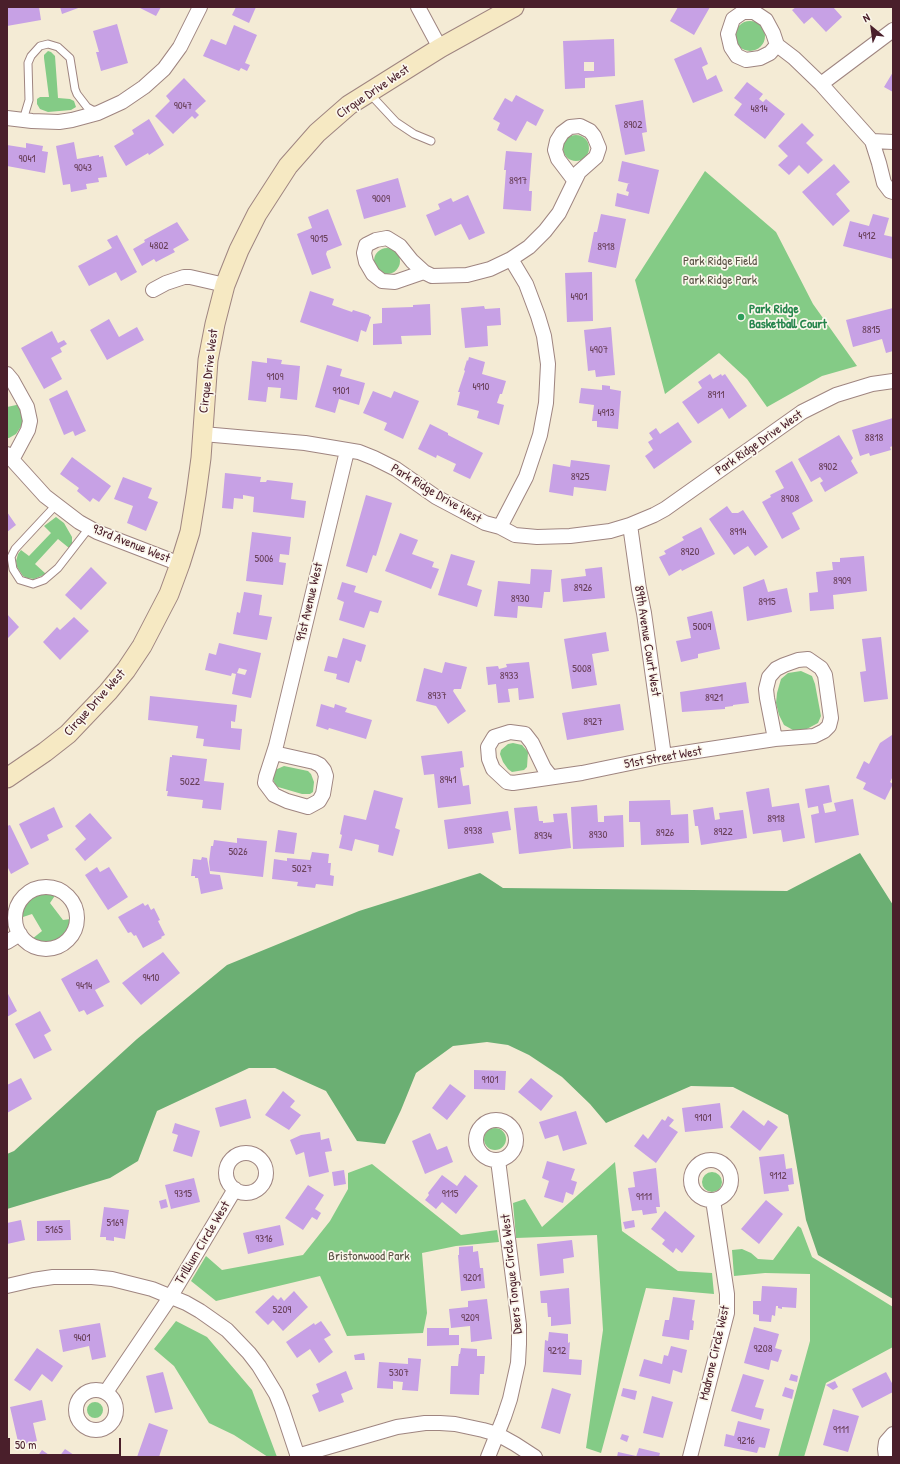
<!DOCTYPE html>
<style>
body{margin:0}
#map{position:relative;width:900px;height:1464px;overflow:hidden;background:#f4ebd5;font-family:"Patrick Hand",sans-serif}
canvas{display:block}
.frame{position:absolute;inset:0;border:8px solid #4a1f2b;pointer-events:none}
.north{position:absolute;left:852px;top:8px;width:40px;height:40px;-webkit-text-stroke:3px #fbf7ec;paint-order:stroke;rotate:331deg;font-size:11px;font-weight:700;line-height:16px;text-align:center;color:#4a1f2b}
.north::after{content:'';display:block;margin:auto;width:14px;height:18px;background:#4a1f2b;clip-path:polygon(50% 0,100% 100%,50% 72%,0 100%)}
.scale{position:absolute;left:8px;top:1438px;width:113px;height:18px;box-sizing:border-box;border:2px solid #4a1f2b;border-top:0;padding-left:5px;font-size:12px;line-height:14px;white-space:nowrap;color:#4a1f2b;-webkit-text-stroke:3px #fbf7ec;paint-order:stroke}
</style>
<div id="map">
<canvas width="900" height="1464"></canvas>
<div class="frame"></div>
<div class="north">N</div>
<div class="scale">50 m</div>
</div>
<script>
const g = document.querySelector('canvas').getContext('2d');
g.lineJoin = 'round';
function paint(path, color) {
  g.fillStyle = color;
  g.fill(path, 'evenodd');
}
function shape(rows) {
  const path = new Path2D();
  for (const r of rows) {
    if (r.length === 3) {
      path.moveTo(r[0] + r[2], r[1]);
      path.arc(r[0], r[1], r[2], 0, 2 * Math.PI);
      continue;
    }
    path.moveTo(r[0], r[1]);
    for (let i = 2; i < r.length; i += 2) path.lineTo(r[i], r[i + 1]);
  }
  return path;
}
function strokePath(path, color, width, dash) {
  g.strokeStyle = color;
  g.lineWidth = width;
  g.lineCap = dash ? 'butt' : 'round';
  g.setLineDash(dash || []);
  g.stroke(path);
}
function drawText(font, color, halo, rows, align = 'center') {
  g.font = font + ' "Patrick Hand",sans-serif';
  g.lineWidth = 3.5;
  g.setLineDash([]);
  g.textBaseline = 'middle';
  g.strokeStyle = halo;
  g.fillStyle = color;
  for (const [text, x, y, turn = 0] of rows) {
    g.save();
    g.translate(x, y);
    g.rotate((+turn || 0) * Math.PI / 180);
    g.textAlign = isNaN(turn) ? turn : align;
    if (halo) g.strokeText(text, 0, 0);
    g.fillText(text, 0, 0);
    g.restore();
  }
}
paint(shape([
 [750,36,15],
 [48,51,51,52,55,56,58,98,70,99,74,101,76,107,71,110,48,112,40,109,37,104,37,99,40,97,49,97,44,58,44,55],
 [576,148,13],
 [705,171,776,232,813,304,857,366,822,376,767,407,747,379,719,353,665,394,635,280],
 [387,261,13],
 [21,404,24,422,16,434,9,438,7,438,7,407],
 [56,517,64,523,72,537,72,544,69,548,58,539,35,564,46,574,34,579,27,578,23,576,17,567,16,561,18,554,21,550,29,556,51,533,44,526],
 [801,671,812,676,815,684,821,716,818,723,803,731,793,730,784,725,779,715,776,703,777,693,781,679,788,673],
 [513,743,522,745,528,752,527,767,524,770,512,772,508,769,503,762,500,754,501,750,508,744],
 [284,766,308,771,311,774,314,782,313,792,310,794,302,794,278,787,275,784,273,779,275,770],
 [48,892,56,894,50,903,63,920,71,919,72,922,69,930,64,936,56,941,48,943,39,942,32,939,42,931,32,914,20,918,22,909,26,902,32,896,40,893],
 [495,1139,11],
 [615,1162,622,1231,678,1271,712,1273,714,1294,646,1288,601,1453,586,1448,603,1330,597,1235,516,1238,513,1203,525,1199,542,1227],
 [372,1164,461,1235,497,1230,499,1242,456,1246,422,1253,427,1313,423,1333,347,1336,320,1276,216,1301,191,1281,206,1256,222,1270,303,1255,330,1221,348,1189,348,1173],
 [712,1182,10],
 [798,1226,801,1228,812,1257,893,1307,893,1347,826,1383,804,1457,778,1457,810,1341,810,1274,765,1273,734,1276,732,1250,742,1249,751,1253,758,1259,773,1260],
 [176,1321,207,1337,252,1390,277,1457,268,1457,234,1435,209,1423,174,1366,154,1349],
 [95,1410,8]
]), '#84cb86');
paint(shape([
 [860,853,893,905,893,1299,818,1255,806,1220,788,1115,733,1087,691,1086,606,1123,590,1104,562,1077,529,1055,508,1045,487,1042,453,1046,416,1073,401,1110,385,1144,357,1141,326,1091,275,1068,249,1068,157,1111,138,1161,110,1178,7,1209,7,1154,14,1151,137,1039,227,965,359,911,480,873,503,888,787,891]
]), '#6baf73');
paint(shape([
 [7,7,39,7,41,20,7,26],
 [60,7,81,7,62,14],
 [138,7,161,7,156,16],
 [236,7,256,7,249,23,232,15],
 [678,7,710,7,694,35,670,21],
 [796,7,833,7,842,17,826,32,812,17,804,24,792,10],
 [117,24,128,63,101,71,96,52,99,52,93,31],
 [234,25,257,35,245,63,250,65,247,71,241,68,239,71,203,56,211,39,226,45],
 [614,39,615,76,585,78,585,88,565,89,563,41],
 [584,62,594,62,594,71,584,71],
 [701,47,708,64,702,67,707,80,716,75,723,91,693,103,674,59],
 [893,72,893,92,884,87],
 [184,78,206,101,195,111,199,115,195,119,192,116,173,134,155,116,170,101,166,96],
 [747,82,763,94,759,99,763,102,766,99,785,114,765,139,734,115,742,104,734,98],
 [516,95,544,110,536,126,527,121,516,141,497,130,500,123,493,119,505,98,512,102],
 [643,100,647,132,642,133,645,151,625,155,615,105],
 [149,119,164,145,149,155,148,153,126,166,114,146,134,134,132,130],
 [802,123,814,135,806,143,823,160,808,174,799,165,789,175,778,165,788,156,778,146],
 [74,142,77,159,99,155,99,157,103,156,107,177,98,178,99,182,86,184,87,189,71,192,70,184,63,185,56,146],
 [26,143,43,146,42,151,48,152,45,173,7,166,7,145,26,148],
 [506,151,532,153,529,191,532,191,531,211,503,209,506,170,504,170],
 [622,161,659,170,649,214,615,206,617,193,628,196,629,192,626,191,628,184,630,184,618,181],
 [834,164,850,182,836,194,850,211,833,226,802,192],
 [398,178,406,207,364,219,356,190],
 [468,195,485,233,469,240,461,224,435,236,426,215,440,209,438,204,451,198,453,202],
 [328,209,342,245,327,251,326,254,331,268,312,275,297,234,312,228,308,217],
 [601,214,626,219,616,268,588,262,594,232,597,232],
 [873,214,889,218,884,235,893,237,893,259,843,246,850,221,869,226],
 [177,222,189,240,173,249,175,252,156,262,154,259,142,266,133,249,145,242,144,240],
 [117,235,137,272,121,281,116,272,89,286,78,266,112,248,107,240],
 [592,272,593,321,567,322,565,273],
 [310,291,334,299,332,305,352,312,353,310,369,315,369,316,371,317,366,332,361,330,358,342,300,322],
 [430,304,431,335,401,336,402,344,373,345,373,324,382,323,382,308,413,307,413,305],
 [484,306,485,309,500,308,501,325,487,326,488,346,465,348,461,308],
 [893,308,893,351,886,353,882,339,853,347,846,320],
 [109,319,119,337,137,327,144,340,107,360,90,330],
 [611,327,615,375,596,377,595,370,588,371,584,330],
 [52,331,58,343,64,340,67,344,60,348,62,352,51,358,62,379,44,389,21,348],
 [469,357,485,362,482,374,506,381,502,394,500,394,497,403,504,405,499,425,477,418,479,411,457,405,460,392,458,392,465,371,464,370,467,360,468,361],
 [267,358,282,360,281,364,300,366,297,400,280,398,281,388,268,387,266,402,248,400,252,361,267,363],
 [327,365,342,369,340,376,365,383,359,405,339,399,335,413,315,407],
 [710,374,713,379,721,374,722,376,725,374,747,406,729,419,722,408,698,424,682,402,702,388,698,382],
 [602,385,610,386,610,389,621,391,618,429,597,427,597,421,592,421,594,405,579,403,581,388,602,390],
 [67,390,86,431,75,436,73,431,64,435,49,399],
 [373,391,391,398,394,391,419,401,403,439,384,430,387,423,363,413],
 [893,418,893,446,890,447,891,450,870,456,869,453,860,456,852,430],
 [678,422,692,442,654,469,645,456,653,450,648,442,653,439,649,433,656,428,660,434],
 [430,424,448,433,448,435,483,453,470,479,453,471,456,464,437,455,436,458,418,449],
 [839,435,853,458,851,461,858,473,825,492,820,483,823,481,820,477,811,482,798,459],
 [72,457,111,486,99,502,93,498,90,502,77,491,79,488,60,474],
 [571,460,610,465,606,491,574,487,573,496,549,492,553,464,570,467],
 [792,461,813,501,792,513,800,529,782,539,762,502,771,497,770,495,784,488,775,471],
 [225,473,261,477,260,482,266,482,267,480,293,483,291,499,306,501,304,518,253,512,254,497,243,495,243,499,234,498,233,509,222,508],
 [123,477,152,488,148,498,158,502,146,531,127,523,133,506,114,499],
 [366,495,392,503,376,556,373,555,367,573,346,566],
 [727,506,732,513,738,513,743,510,768,547,755,556,748,546,734,555,709,519],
 [7,512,16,525,7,532],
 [701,527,715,554,682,571,681,569,669,576,659,557,666,554,664,551,684,540,682,537],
 [252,532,291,537,289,555,280,554,279,562,286,563,283,585,246,581],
 [400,533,418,540,412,554,434,562,432,567,439,569,431,589,385,571],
 [451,554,475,561,467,585,482,590,477,607,438,595],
 [864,556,867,591,833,595,834,609,810,611,809,593,818,592,816,572,833,570,832,562,840,562,840,558],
 [91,567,107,583,81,610,65,595],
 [602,567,605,598,563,602,561,579,586,576,585,569],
 [531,569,552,570,550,592,544,592,542,608,518,606,517,618,494,616,498,581,530,584],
 [764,579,768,592,787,588,792,612,747,621,743,587],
 [342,582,356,586,354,592,382,601,378,613,370,611,364,628,339,620,344,602,337,599],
 [244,592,262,595,259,615,272,617,267,640,233,634,237,612,240,613],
 [712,611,720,649,698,654,698,658,681,662,676,641,691,638,687,617],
 [7,614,19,627,7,639],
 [74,617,89,631,60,660,43,642,57,627,60,630],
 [606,632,609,651,592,654,597,685,572,689,564,639],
 [881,637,888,699,864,702,860,672,866,671,862,639],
 [343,638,366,645,361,662,356,660,349,683,336,679,337,674,324,671,328,656,337,658],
 [219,643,261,653,251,698,232,694,236,674,232,673,231,676,205,670,209,653,216,655],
 [239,668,247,670,245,675,237,673],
 [445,662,467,667,461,689,454,689,453,691,466,711,448,724,436,706,416,701,424,668,442,673],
 [529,662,534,698,519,700,518,688,508,689,510,702,498,703,496,684,488,685,486,667,498,666,499,669,507,667,506,664],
 [746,682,749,703,733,705,733,706,725,707,725,709,682,712,680,692],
 [150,696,237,705,235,722,231,721,231,728,242,729,240,750,203,746,204,739,196,738,198,726,148,720],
 [321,704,334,708,335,704,347,708,345,712,372,720,366,739,329,728,328,730,316,726],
 [620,704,624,730,567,740,562,713],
 [892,735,893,776,890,782,893,784,885,800,863,789,866,783,856,778,864,761,869,764,880,743],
 [462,751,464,767,460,768,463,786,469,785,471,804,438,808,434,774,424,775,421,756],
 [172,755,207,759,204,781,224,783,221,810,202,808,203,800,167,796,168,791,166,791,170,757,172,757],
 [829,785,832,802,823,804,825,813,836,811,834,803,853,799,859,835,815,843,811,815,819,813,818,806,808,808,805,789],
 [769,788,772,807,799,803,805,838,783,842,781,830,753,834,746,792],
 [374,790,403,798,395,828,400,830,393,856,378,852,379,845,355,839,352,851,339,848,342,835,340,834,344,815,366,820],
 [670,800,671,815,688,814,689,843,641,845,640,822,629,822,629,801],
 [597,805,598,822,604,822,604,816,623,815,624,847,573,849,571,807],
 [537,806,539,821,543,821,543,823,554,822,553,814,567,813,571,848,519,854,514,808],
 [54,807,63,827,47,835,49,840,31,849,19,824],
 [713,807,715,820,720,819,719,813,743,810,747,838,701,845,698,826,695,826,693,810],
 [508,811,511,830,492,833,494,843,448,849,444,820],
 [90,813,112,838,85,861,75,849,86,839,75,826],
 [10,825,29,864,11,874,7,866,7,826],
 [278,830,297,833,294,854,275,852],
 [237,838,267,841,263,877,210,871,209,862,211,846,213,846,214,840,237,843],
 [312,852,329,854,328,863,331,863,330,875,334,876,333,886,316,884,315,888,297,886,298,882,272,879,274,859,287,861,287,858,310,860],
 [202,857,207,858,210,874,220,875,223,889,201,894,198,878,195,878,195,876,191,876,193,859,201,860],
 [97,867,100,872,109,867,128,897,108,910,85,875],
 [143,903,145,906,148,904,151,910,154,908,160,920,158,921,165,935,161,937,162,938,143,948,136,935,134,936,131,932,128,933,118,917],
 [163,952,180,973,141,1005,122,983],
 [97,959,110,982,95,990,104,1006,87,1015,84,1010,79,1012,61,979],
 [7,992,17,1011,7,1017],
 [40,1011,51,1031,44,1035,52,1050,34,1059,15,1024],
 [474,1070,506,1071,505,1090,474,1089],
 [21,1078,32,1099,7,1113,7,1085],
 [531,1078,553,1096,541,1111,518,1092],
 [450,1084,466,1096,447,1120,432,1108],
 [283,1091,295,1101,290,1107,301,1115,289,1130,265,1115],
 [246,1099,251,1118,220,1127,215,1108],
 [720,1103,723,1128,685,1132,682,1108],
 [743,1110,764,1126,768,1120,778,1127,760,1151,730,1127],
 [576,1111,587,1144,563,1151,558,1135,545,1139,539,1122],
 [668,1116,674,1120,669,1126,678,1132,656,1163,634,1146,643,1134,648,1139,662,1119,665,1121],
 [175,1123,200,1131,192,1157,173,1151,178,1135,172,1133],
 [320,1132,321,1140,329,1138,332,1151,325,1152,329,1172,309,1177,304,1152,296,1155,290,1140,301,1135],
 [430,1133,437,1150,447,1146,453,1162,425,1174,412,1141],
 [784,1154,786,1169,792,1168,794,1184,788,1185,789,1191,764,1194,759,1157],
 [547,1161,575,1169,571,1180,577,1182,573,1195,566,1192,563,1203,544,1197,549,1181,542,1178],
 [656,1168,660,1207,656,1207,657,1213,643,1215,642,1210,632,1211,628,1188,635,1187,633,1172],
 [344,1170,346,1184,334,1186,332,1172],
 [442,1175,457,1186,465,1175,478,1186,456,1214,442,1202,436,1209,425,1200,429,1195,428,1193],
 [194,1178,200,1202,171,1209,165,1185],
 [308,1185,324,1195,315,1209,321,1213,317,1220,312,1217,303,1230,285,1218],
 [166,1199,168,1207,161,1209,159,1201],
 [766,1200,783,1214,759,1244,741,1229],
 [104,1207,129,1210,125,1239,114,1237,114,1241,106,1240,106,1237,100,1237],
 [665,1211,695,1236,682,1253,676,1248,673,1253,662,1244,665,1240,651,1229],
 [21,1220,25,1240,7,1244,7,1223],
 [70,1220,71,1240,37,1241,37,1221],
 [634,1220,635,1227,625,1229,623,1222],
 [280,1225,284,1245,248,1254,243,1233],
 [572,1240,574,1257,563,1259,564,1273,540,1276,537,1244],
 [473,1246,473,1252,478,1251,480,1268,483,1268,485,1288,461,1291,458,1255,459,1255,459,1247],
 [762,1286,797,1288,796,1308,782,1307,782,1309,778,1308,778,1306,776,1306,775,1316,772,1315,771,1322,759,1321,759,1315,753,1314,753,1301,761,1301],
 [569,1288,571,1324,551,1326,551,1317,548,1317,547,1303,541,1303,540,1291],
 [294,1291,308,1307,283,1331,273,1320,268,1325,255,1312,273,1295,278,1300,281,1297,284,1301],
 [673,1297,695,1300,692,1320,694,1321,693,1330,690,1330,689,1340,662,1336,665,1320,669,1320],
 [487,1299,492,1339,471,1342,470,1326,451,1328,449,1309,468,1307,468,1301],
 [321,1321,331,1335,324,1339,333,1352,319,1363,310,1349,297,1358,286,1342,314,1323,315,1325],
 [100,1323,106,1357,92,1360,89,1346,63,1352,59,1330],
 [754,1327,779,1334,775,1348,782,1350,778,1362,771,1360,769,1370,744,1363],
 [427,1328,449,1328,449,1335,459,1335,459,1345,427,1346],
 [549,1332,568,1334,568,1343,570,1342,569,1359,582,1360,581,1375,543,1372,545,1340,548,1341],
 [671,1346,687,1350,682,1373,673,1370,670,1384,639,1376,644,1359,662,1364,664,1355,668,1356],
 [37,1348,63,1366,52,1382,42,1374,30,1391,14,1380],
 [461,1348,477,1349,477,1356,485,1356,484,1374,480,1374,479,1395,450,1394,451,1366,458,1366,459,1354,460,1354],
 [364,1353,365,1360,355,1360,354,1355],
 [408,1358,421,1359,418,1391,402,1390,403,1382,393,1381,393,1389,377,1388,379,1362,408,1364],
 [346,1371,353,1389,341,1394,344,1402,319,1412,312,1395,319,1392,316,1384],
 [163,1372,173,1409,155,1413,146,1376],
 [886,1372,893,1385,893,1392,862,1408,852,1389],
 [743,1374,764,1380,755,1407,764,1409,761,1420,731,1411],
 [791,1374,798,1376,797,1382,789,1380],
 [835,1381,838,1387,833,1390,826,1385],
 [785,1387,794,1390,792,1399,782,1396],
 [552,1388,571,1394,560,1434,541,1428],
 [623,1388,637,1391,635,1400,621,1396],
 [652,1396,673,1402,663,1438,643,1433],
 [42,1400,46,1420,33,1423,37,1441,19,1446,10,1407],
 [833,1409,859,1416,848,1452,823,1445],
 [738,1421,770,1429,765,1448,759,1447,757,1453,724,1446,726,1434,734,1436],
 [149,1423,168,1430,159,1457,137,1457],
 [622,1434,629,1436,627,1442,620,1439],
 [639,1448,660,1453,659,1457,636,1457],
 [65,1449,77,1457,59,1457],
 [42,1450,52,1457,37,1457],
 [618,1452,636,1456,636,1457,617,1457]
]), '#c7a1e5');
const lane = shape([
 [369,93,396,122,414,134,431,141],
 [23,120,29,100,28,63,31,56,40,46,48,44,58,47,70,58,75,89,77,94,87,107,98,113],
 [56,505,15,549,11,557,13,569,20,580,33,584,44,580,58,568,89,528]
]);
const street = shape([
 [418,7,440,48],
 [777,45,770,53,760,58,746,60,737,56,731,47,728,34,733,19,743,12,754,12,766,20,773,33,777,45,794,58,821,84,872,141,879,163,884,183,890,191,893,192],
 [821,84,893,30],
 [7,118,32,121,59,122,72,120,98,113,122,102,144,87,164,69,180,47,200,7],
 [872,141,893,142],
 [424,272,395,282,382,281,373,274,366,262,364,253,366,245,376,240,387,238,400,246,412,261,424,272,432,276,467,275,490,269,511,259,529,247,545,231,559,213,579,172,596,157,599,148,594,136,590,131,580,126,570,127,562,133,557,141,555,150,558,159,574,180],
 [153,290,166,283,184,277,190,277,225,285],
 [7,374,12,380,27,407,30,421,28,430,12,460],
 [203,434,305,443,359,452,374,458,396,469,436,497,485,523,500,527,515,535,537,537,570,536,610,531,630,525,654,515,665,509,802,412,836,395,872,384,893,381],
 [7,454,45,496,79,522,97,532,180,564],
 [630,525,639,589,644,613,664,756],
 [500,527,526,477,540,435,546,403,548,364,544,336,538,316,526,284,511,259],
 [274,753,314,762,320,765,324,770,326,776,323,794,319,801,308,807,287,801,274,795,265,783,266,777,276,746,347,451],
 [551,777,544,768,532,743,525,734,510,732,494,737,488,747,489,759,493,769,507,782,513,783,582,773,664,756,775,739,814,736,824,731,829,726,831,718,825,675,821,668,808,659,798,660,784,665,776,669,769,677,766,689,767,698,775,739],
 [46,918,31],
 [7,942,20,934],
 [496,1140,20],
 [246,1173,20],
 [711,1180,20],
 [7,1286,33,1280,53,1277,92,1277,112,1279,152,1289,186,1303,200,1311,227,1330,249,1353,259,1366,276,1394,282,1409,298,1457],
 [96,1410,20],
 [106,1392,171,1296,235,1189],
 [297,1456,397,1427,425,1423,440,1423,455,1424,483,1430,497,1434,515,1444,535,1457],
 [488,1457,504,1417,510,1399,518,1363,519,1344,519,1325,498,1160],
 [690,1457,727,1313,727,1294,713,1200],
 [886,1457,885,1449,886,1442,893,1434]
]);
const secondary = shape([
 [7,778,45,752,68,734,108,692,126,670,142,646,169,594,180,564,190,532,196,495,201,458,208,360,215,324,225,285,239,250,257,214,288,166,317,133,349,105,440,48,514,7]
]);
strokePath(lane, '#9f8580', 9);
strokePath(street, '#9f8580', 16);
strokePath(secondary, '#9f8580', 21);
strokePath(lane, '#fff', 7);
strokePath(street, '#fff', 14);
strokePath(secondary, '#f6e9c3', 19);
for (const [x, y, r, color] of [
 [741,317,4,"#2e9e5b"]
]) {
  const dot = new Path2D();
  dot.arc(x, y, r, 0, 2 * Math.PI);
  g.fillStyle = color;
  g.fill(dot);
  strokePath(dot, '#fbf7ec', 1.5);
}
drawText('11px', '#69405a', null, [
 ["9047",183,106],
 ["4814",759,109],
 ["8902",633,125],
 ["9041",27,159],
 ["9043",83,168],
 ["8917",518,181],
 ["9009",381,199],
 ["4912",867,236],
 ["9015",319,239],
 ["4802",159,246],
 ["8918",606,247],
 ["4901",579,297],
 ["8815",871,330],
 ["4907",599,350],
 ["9109",275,377],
 ["4910",481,387],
 ["9101",341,391],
 ["8911",716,395],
 ["4913",606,413],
 ["8818",874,438],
 ["8902",828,467],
 ["8925",580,477],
 ["8908",790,499],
 ["8914",738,532],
 ["8920",690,552],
 ["5006",264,559],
 ["8909",842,581],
 ["8926",583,588],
 ["8930",520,599],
 ["8915",767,602],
 ["5009",702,627],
 ["5008",582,669],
 ["8933",509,676],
 ["8937",437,696],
 ["8921",714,698],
 ["8927",593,722],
 ["8941",448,780],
 ["5022",190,782],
 ["8918",776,819],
 ["8938",473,831],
 ["8922",723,832],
 ["8926",665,833],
 ["8930",598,835],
 ["8934",543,836],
 ["5026",238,852],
 ["5027",302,869],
 ["9410",151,978],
 ["9414",84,986],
 ["9101",490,1080],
 ["9101",703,1118],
 ["9112",778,1176],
 ["9315",183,1194],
 ["9115",450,1194],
 ["9111",644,1197],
 ["5169",115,1223],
 ["5165",54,1230],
 ["9316",264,1239],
 ["9201",472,1278],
 ["5209",282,1310],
 ["9209",470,1318],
 ["9401",82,1338],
 ["9208",763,1349],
 ["9212",557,1351],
 ["5307",399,1373],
 ["9111",841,1430],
 ["9216",746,1441]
]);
drawText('13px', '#4a1f2b', '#fbf7ec', [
 ["Cirque Drive West",373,92,-34],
 ["Cirque Drive West",209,371,-83],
 ["Park Ridge Drive West",759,443,-35],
 ["Park Ridge Drive West",436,494,31],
 ["93rd Avenue West",131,544,22],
 ["91st Avenue West",310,602,-77],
 ["89th Avenue Court West",647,641,81],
 ["Cirque Drive West",95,703,-48],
 ["51st Street West",663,758,-10],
 ["Trillium Circle West",203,1243,-59],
 ["Deers Tongue Circle West",512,1274,-96],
 ["Madrone Circle West",715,1353,-77]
]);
drawText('13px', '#5b5346', '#fbf7ec', [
 ["Park Ridge Field",720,262],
 ["Park Ridge Park",720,281],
 ["Bristonwood Park",369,1257]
]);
drawText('bold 13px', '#27864d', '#fbf7ec', [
 ["Park Ridge",749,310],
 ["Basketball Court",749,325]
], 'left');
</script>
